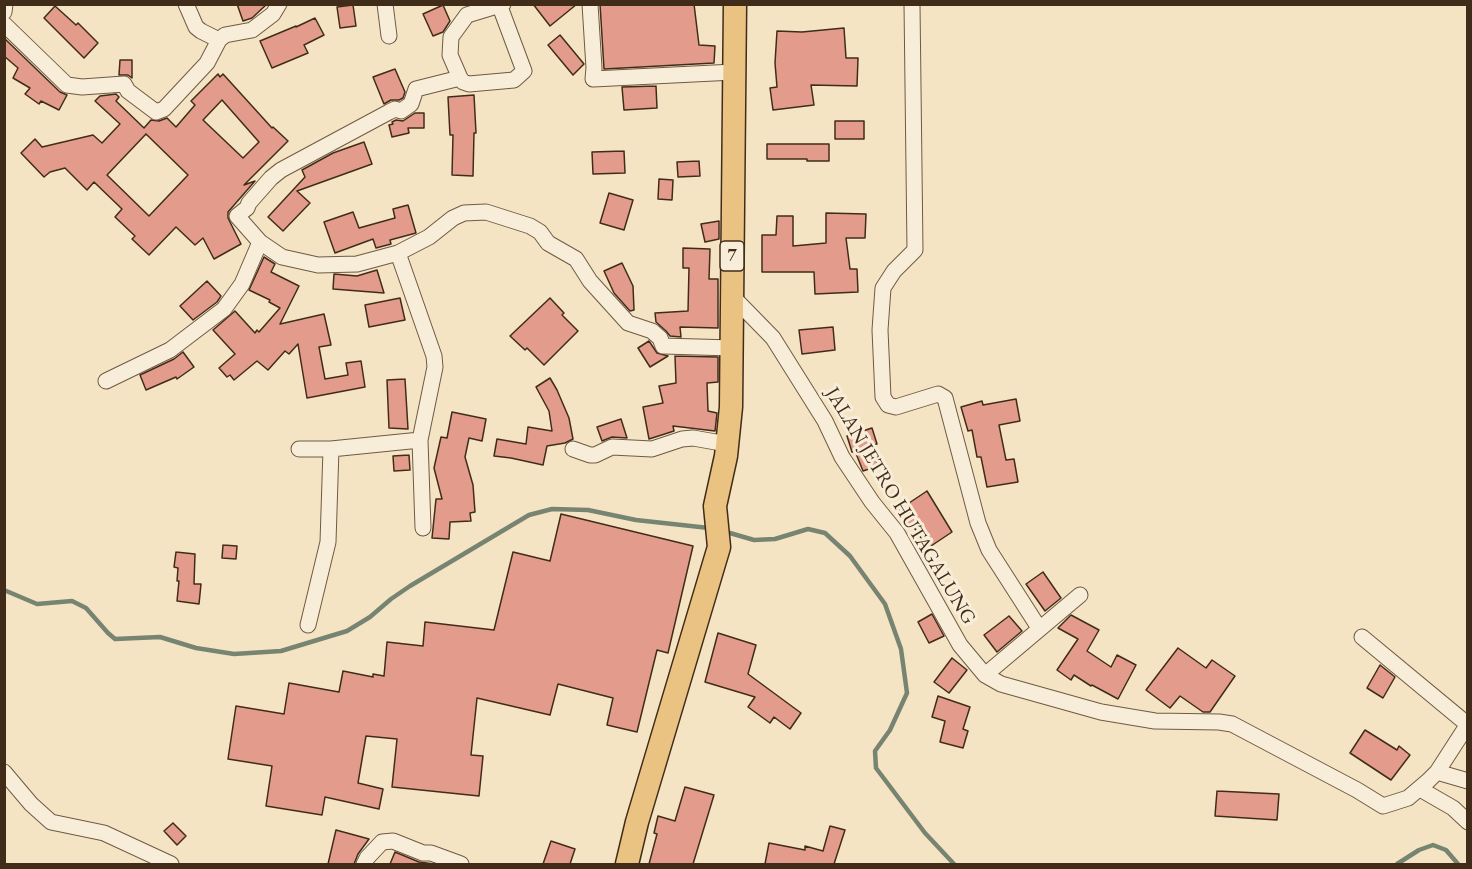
<!DOCTYPE html>
<style>
body{margin:0}
#map{position:relative;width:1472px;height:869px;overflow:hidden;background:#f5e4c3;font-family:"EB Garamond",serif}
canvas{display:block}
.frame{position:absolute;inset:0;border:6px solid #412c1a;pointer-events:none}
</style>
<div id="map">
<canvas width="1472" height="869"></canvas>
<div class="frame"></div>
</div>
<script>
const g = document.querySelector('canvas').getContext('2d');
g.lineJoin = 'round';
function shape(rows) {
  const path = new Path2D();
  for (const r of rows) {
    path.moveTo(r[0], r[1]);
    for (let i = 2; i < r.length; i += 2) path.lineTo(r[i], r[i + 1]);
  }
  return path;
}
function strokePath(path, color, width, dash) {
  g.strokeStyle = color;
  g.lineWidth = width;
  g.lineCap = dash ? 'butt' : 'round';
  g.setLineDash(dash || []);
  g.stroke(path);
}
function paint(path, color) {
  g.fillStyle = color;
  g.fill(path, 'evenodd');
}
function drawText(font, color, halo, rows, align = 'center') {
  g.font = font + ' "EB Garamond",serif';
  g.lineWidth = 6;
  g.setLineDash([]);
  g.textBaseline = 'middle';
  g.strokeStyle = halo;
  g.fillStyle = color;
  for (const [text, x, y, turn = 0] of rows) {
    g.save();
    g.translate(x, y);
    g.rotate((+turn || 0) * Math.PI / 180);
    g.textAlign = isNaN(turn) ? turn : align;
    if (halo) g.strokeText(text, 0, 0);
    g.fillText(text, 0, 0);
    g.restore();
  }
}
strokePath(shape([
 [723,531,754,540,775,539,808,529,825,533,850,556,885,604,901,649,907,693,890,730,875,751,876,768,925,833,954,864],
 [4,590,37,604,72,601,86,608,108,633,115,639,160,637,196,648,234,654,281,651,347,631,370,617,391,599,410,586,529,515,552,509,588,510,636,520,709,528],
 [1397,864,1419,850,1433,845,1446,850,1458,864]
]), '#788472', 4.5);
const building = shape([
 [237,4,267,4,252,18,243,21,237,4],
 [533,4,577,4,550,26,533,4],
 [600,4,694,4,699,45,715,46,714,63,604,69,600,4],
 [353,5,356,26,340,28,337,7,353,5],
 [443,5,450,21,443,32,433,36,423,14,443,5],
 [55,6,76,25,78,23,98,43,84,58,44,18,55,6],
 [315,18,324,35,304,45,308,53,272,68,260,41,296,26,296,27,315,18],
 [844,28,846,58,858,58,857,86,811,85,814,105,773,110,770,88,777,87,775,63,777,31,802,32,844,28],
 [560,35,584,64,573,75,548,45,560,35],
 [4,38,60,92,67,95,59,110,41,101,39,104,25,94,30,88,13,78,18,68,4,56,4,38],
 [120,60,132,60,132,78,128,75,119,75,120,60],
 [395,69,405,92,403,98,399,100,391,100,384,104,373,77,395,69],
 [218,74,220,77,223,74,272,128,273,127,288,141,244,185,255,181,228,212,228,218,241,244,214,259,203,238,195,245,176,227,149,255,132,239,135,236,115,217,122,209,94,182,87,190,65,168,50,172,44,177,21,153,35,139,42,147,93,135,102,143,120,124,95,101,100,96,116,94,119,97,116,101,144,128,151,120,159,121,167,118,176,127,195,105,191,101,218,74],
 [222,100,259,142,243,158,203,120,222,100],
 [146,134,188,175,149,216,107,175,146,134],
 [656,86,657,108,624,110,622,87,656,86],
 [474,95,476,133,474,133,473,176,452,175,453,135,450,135,448,97,474,95],
 [415,113,424,113,424,128,408,128,409,133,392,137,389,125,393,124,392,122,396,120,403,121,415,113],
 [835,121,864,121,864,139,835,139,835,121],
 [364,142,372,164,297,191,310,203,283,231,268,217,305,177,302,170,333,153,364,142],
 [767,144,829,144,829,161,807,161,807,159,767,159,767,144],
 [624,151,625,173,593,174,592,152,624,151],
 [699,161,700,176,678,177,677,162,699,161],
 [659,179,673,180,672,200,658,199,659,179],
 [609,193,633,200,624,230,600,223,609,193],
 [408,205,416,233,390,240,391,244,376,248,373,239,335,253,324,222,353,212,359,228,395,218,393,209,408,205],
 [826,213,866,214,865,238,846,238,850,269,857,269,858,292,815,294,814,272,762,272,762,235,776,235,777,216,793,216,793,246,826,243,826,213],
 [719,221,719,239,705,242,701,224,719,221],
 [683,248,710,249,709,279,718,279,718,328,680,327,681,337,670,336,666,331,656,322,655,313,688,311,689,268,683,268,683,248],
 [264,257,275,264,271,272,299,286,280,324,324,314,331,345,319,347,325,379,348,375,346,363,361,361,365,387,307,398,298,344,289,354,285,351,268,370,257,361,234,380,230,375,227,377,219,368,235,354,213,330,235,311,255,333,257,330,259,332,280,308,269,302,270,300,249,290,264,257],
 [622,263,633,286,634,310,630,311,614,293,604,271,622,263],
 [377,270,384,293,333,289,334,274,357,276,377,270],
 [207,281,221,296,217,302,193,320,180,306,207,281],
 [400,298,405,320,369,327,365,305,400,298],
 [550,298,564,313,562,315,578,331,544,365,527,348,525,350,510,336,550,298],
 [833,327,835,350,802,354,799,330,833,327],
 [649,341,657,353,668,356,650,367,638,348,649,341],
 [183,352,194,367,177,379,176,377,146,390,140,375,174,359,183,352],
 [675,356,718,357,718,382,707,383,708,411,717,413,715,431,673,426,674,431,649,439,643,407,663,403,659,386,676,383,675,356],
 [550,378,557,390,569,418,573,439,565,443,547,446,543,465,511,458,494,456,497,439,526,444,528,427,552,431,549,411,536,387,550,378],
 [405,379,408,429,389,428,387,380,405,379],
 [1016,399,1020,421,999,425,1006,460,1014,459,1018,482,987,487,981,457,977,457,972,430,968,431,961,407,982,401,983,405,1016,399],
 [452,412,486,419,482,441,469,438,465,457,473,485,475,512,470,513,471,521,450,522,449,539,432,538,436,499,442,499,434,468,441,437,447,438,452,412],
 [621,419,627,438,612,437,602,441,597,427,621,419],
 [872,428,877,444,872,445,878,466,863,471,855,451,852,452,847,436,872,428],
 [409,455,410,470,394,471,393,456,409,455],
 [927,491,952,532,928,548,913,526,909,529,897,511,927,491],
 [561,514,693,546,668,653,657,650,637,732,607,725,613,698,558,684,550,715,477,698,471,755,483,756,479,796,392,787,397,739,366,736,358,783,383,789,379,809,325,797,322,815,266,806,272,766,228,759,236,706,284,714,289,683,339,692,343,671,373,677,373,674,384,676,387,642,423,646,425,622,494,630,513,552,550,561,561,514],
 [223,545,237,546,236,559,222,558,223,545],
 [176,552,195,554,194,584,201,584,199,604,177,601,179,581,177,581,178,568,174,567,176,552],
 [1043,572,1061,598,1045,611,1026,584,1043,572],
 [932,614,944,636,929,643,918,622,932,614],
 [1071,615,1099,630,1087,651,1111,667,1117,655,1136,665,1118,699,1092,685,1091,686,1074,675,1071,680,1057,670,1078,639,1058,628,1071,615],
 [1009,616,1022,631,997,652,984,635,1009,616],
 [718,633,756,645,748,674,801,713,790,729,774,717,770,723,748,707,755,697,705,682,718,633],
 [1178,648,1206,668,1212,660,1235,676,1210,712,1203,712,1180,696,1170,708,1146,690,1178,648],
 [952,658,967,670,949,693,934,682,952,658],
 [1380,665,1395,677,1383,698,1367,688,1380,665],
 [938,696,970,707,963,729,968,731,963,748,940,742,945,721,932,717,938,696],
 [1365,730,1397,750,1399,746,1410,755,1391,780,1350,753,1365,730],
 [685,787,714,795,693,864,649,864,657,834,654,833,658,816,675,821,685,787],
 [1217,791,1279,794,1277,820,1215,816,1217,791],
 [173,823,186,836,177,845,164,831,173,823],
 [830,826,845,830,834,864,765,864,769,843,805,850,805,846,823,851,830,826],
 [336,830,369,839,358,854,354,864,328,864,336,830],
 [551,841,575,849,570,864,543,864,551,841],
 [395,852,419,862,434,864,390,864,395,852]
]);
paint(building, '#e39c8c');
strokePath(building, '#412c1a', 1.5);
const minor = shape([
 [186,4,196,27,201,31,219,40,225,35,252,30,273,14,279,4],
 [385,4,389,36],
 [503,4,467,15,451,37,450,55,460,78,416,89,411,104,401,111,395,109,389,112,281,170,271,178,249,203,247,208,237,216,260,242,282,257,318,265,357,264,398,253,429,237,453,218,464,213,486,212,530,226,540,232,548,243,576,259,590,281,628,323,652,331,660,338,663,346,733,348],
 [590,4,594,68,593,79,734,72],
 [912,4,915,250,894,271,883,288,880,330,883,397,888,405,896,407,938,394,945,398,978,523,989,550,1039,628],
 [4,12,5,4],
 [4,24,67,85,82,87,124,84,128,91,156,112,164,109,207,63,219,40],
 [460,78,463,82,469,84,514,80,524,71,499,4],
 [398,253,434,356,435,367,420,440,423,528],
 [731,295,773,338,825,421,842,457,872,502,897,533,960,645,985,675,1001,684,1101,712,1155,721,1219,722,1232,724,1357,790,1383,806,1408,798,1428,781,1437,772,1468,724],
 [106,381,170,350,224,309,242,284,260,242],
 [299,449,331,449,420,440],
 [573,449,590,455,595,455,612,447,652,449,682,439,693,438,727,444],
 [308,625,328,542,331,449],
 [1362,637,1467,724],
 [985,675,1080,595],
 [4,772,31,804,51,822,104,833,171,864],
 [1437,772,1468,781],
 [1420,789,1453,808,1468,822],
 [364,864,367,858,382,842,393,841,423,853,431,853,461,864]
]);
const highway = shape([
 [627,864,637,822,719,547,715,506,726,456,731,407,735,4]
]);
strokePath(minor, '#6e5a44', 17);
strokePath(highway, '#412c1a', 25);
strokePath(minor, '#f8edd8', 15);
strokePath(highway, '#eac282', 22);
for (const [x, y, w] of [
 [732,256,24]
]) {
  const box = new Path2D();
  box.roundRect(x - w / 2, y - 15, w, 30, 4.5);
  g.fillStyle = '#f8edd8';
  g.fill(box);
  strokePath(box, '#412c1a', 1.5);
}
drawText('bold 18px', '#412c1a', null, [
 ["7",732,256]
]);
drawText('20px', '#412c1a', '#f8edd8', [
 ["JALAN JETRO HUTAGALUNG",900,506,59]
]);
</script>
